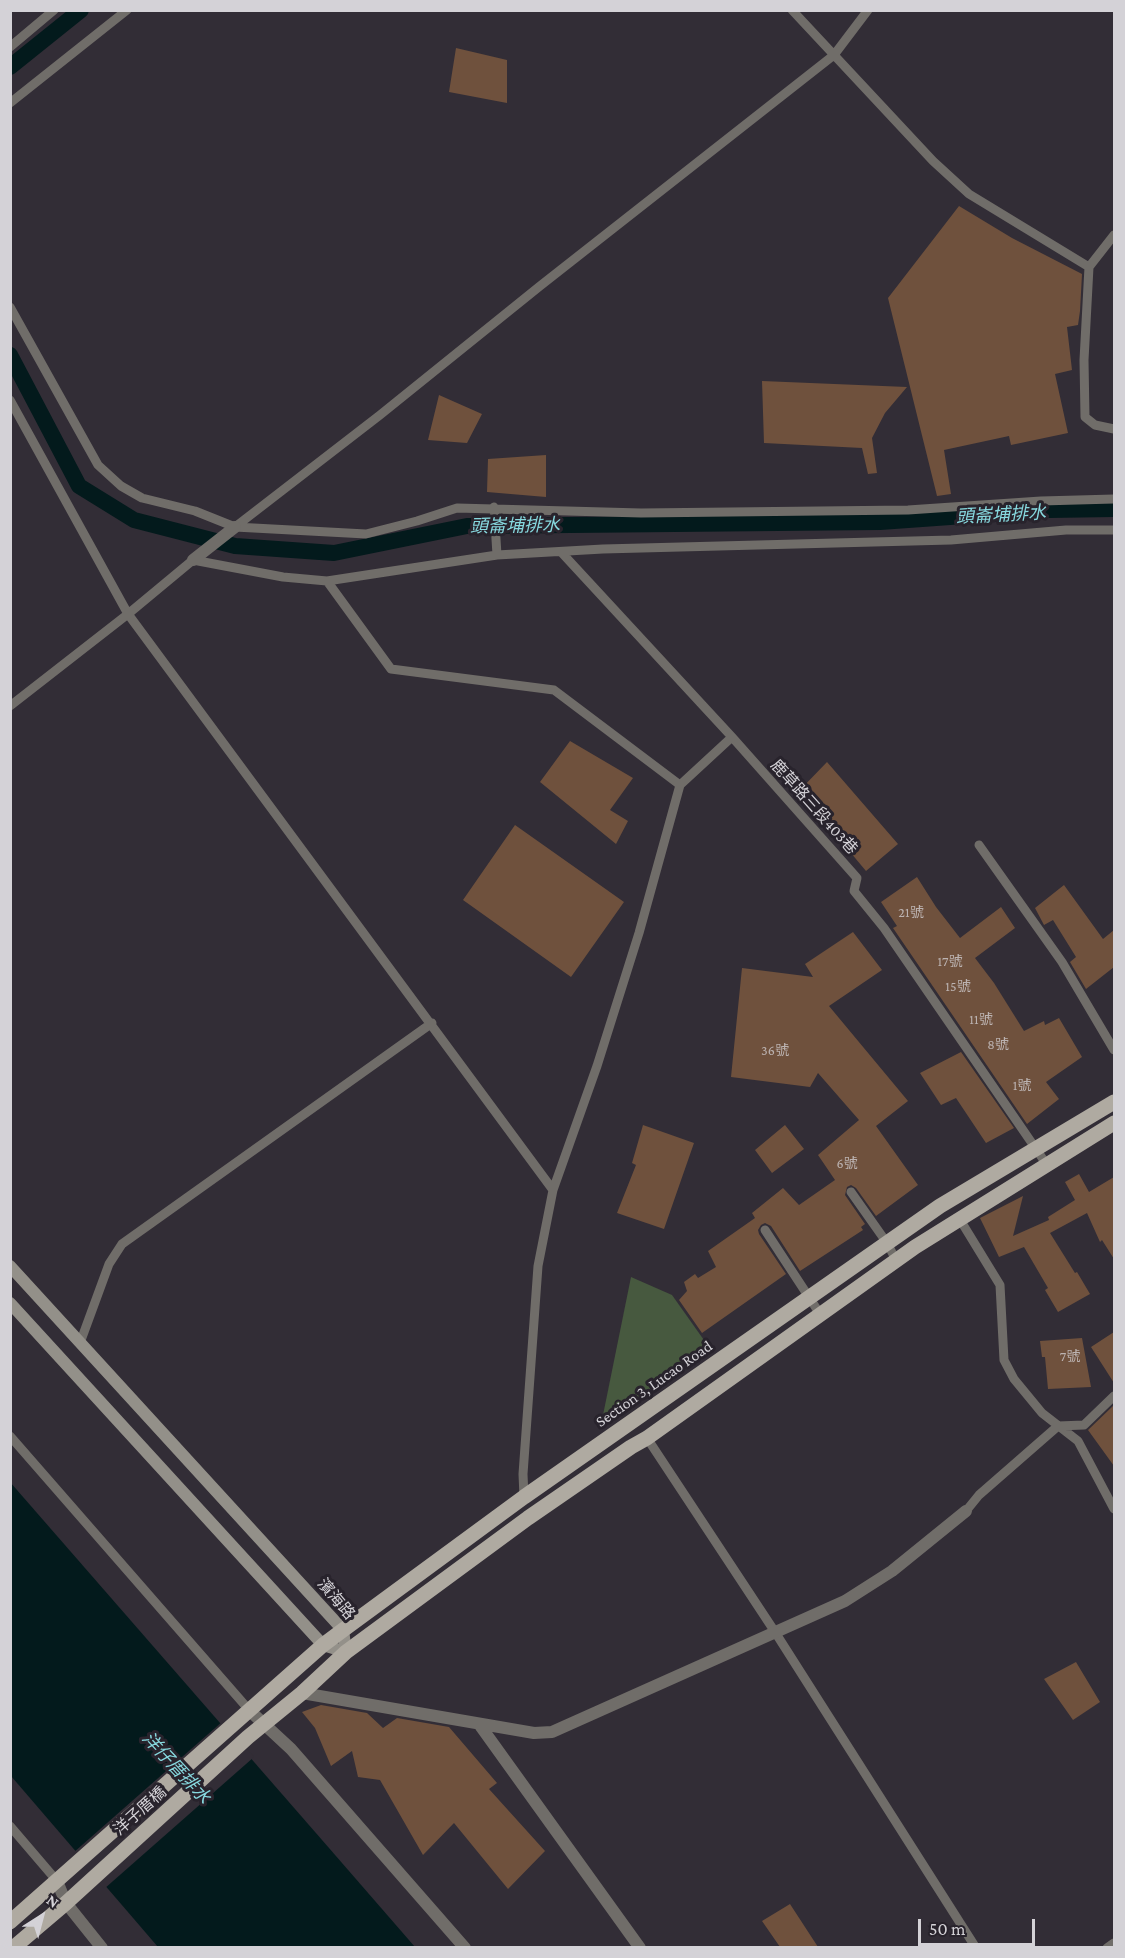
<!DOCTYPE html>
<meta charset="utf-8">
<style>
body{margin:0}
#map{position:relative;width:1125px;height:1958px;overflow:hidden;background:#322d36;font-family:"Crimson Pro",serif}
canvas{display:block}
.frame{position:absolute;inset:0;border:12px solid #d4d2d7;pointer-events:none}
.north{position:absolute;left:12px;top:1886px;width:60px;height:60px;-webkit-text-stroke:4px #28232c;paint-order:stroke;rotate:36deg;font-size:16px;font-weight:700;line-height:24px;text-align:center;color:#d4d2d7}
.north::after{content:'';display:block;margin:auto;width:21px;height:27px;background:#d4d2d7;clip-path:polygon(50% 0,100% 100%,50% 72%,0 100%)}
.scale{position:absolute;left:918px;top:1919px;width:117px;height:27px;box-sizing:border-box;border:3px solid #d4d2d7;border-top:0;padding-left:8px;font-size:18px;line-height:21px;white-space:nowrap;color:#d4d2d7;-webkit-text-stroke:4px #28232c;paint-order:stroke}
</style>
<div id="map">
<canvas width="1125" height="1958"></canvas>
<div class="frame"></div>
<div class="north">N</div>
<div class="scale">50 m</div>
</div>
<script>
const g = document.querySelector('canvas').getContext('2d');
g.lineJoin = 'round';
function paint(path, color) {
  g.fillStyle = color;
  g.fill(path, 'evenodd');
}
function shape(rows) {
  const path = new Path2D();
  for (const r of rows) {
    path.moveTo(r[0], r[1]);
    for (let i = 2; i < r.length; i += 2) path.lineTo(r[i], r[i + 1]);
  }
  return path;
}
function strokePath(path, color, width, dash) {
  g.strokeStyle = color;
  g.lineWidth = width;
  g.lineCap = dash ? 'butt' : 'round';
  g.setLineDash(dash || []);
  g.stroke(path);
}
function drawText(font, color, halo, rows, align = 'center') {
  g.font = font + ' "Crimson Pro","Noto Sans TC",serif';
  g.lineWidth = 6;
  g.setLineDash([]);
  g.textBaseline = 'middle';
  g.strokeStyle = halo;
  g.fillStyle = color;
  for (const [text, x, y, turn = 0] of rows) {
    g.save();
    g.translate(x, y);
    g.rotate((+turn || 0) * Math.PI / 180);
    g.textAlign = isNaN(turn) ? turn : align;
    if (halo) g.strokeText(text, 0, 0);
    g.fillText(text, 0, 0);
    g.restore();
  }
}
paint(shape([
 [631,1277,672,1295,711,1350,601,1425]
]), '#47593f');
paint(shape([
 [10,1482,329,1848,415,1947,158,1947,11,1776]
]), '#031a1c');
paint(shape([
 [223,1721,254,1757,104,1889,73,1853]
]), '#322d36');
strokePath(shape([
 [10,67,81,10],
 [10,355,79,486,134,520,235,546,334,553,467,526,880,522,1048,510,1114,509]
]), '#031a1c', 16);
paint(shape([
 [456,48,507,60,507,103,449,92],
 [959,206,1012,238,1082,274,1080,311,1078,325,1067,327,1072,370,1055,374,1068,433,1011,445,1009,436,944,450,951,494,937,496,888,298],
 [762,381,907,387,885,413,872,438,877,473,868,474,862,448,764,443],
 [439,395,482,414,467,443,428,440],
 [546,455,546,497,487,492,488,459],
 [570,741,633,778,610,810,628,821,616,844,540,782],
 [827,762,898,844,866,871,799,791],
 [515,825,624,902,571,977,463,900],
 [917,877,936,907,960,938,1001,907,1015,928,975,958,994,983,1024,1031,1044,1021,1045,1025,1059,1018,1082,1057,1046,1082,1059,1099,1027,1124,893,928,897,926,881,902],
 [1064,885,1103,939,1114,930,1114,967,1086,989,1070,962,1076,957,1053,920,1044,925,1035,908],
 [853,932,882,970,829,1006,908,1101,876,1126,918,1185,876,1216,856,1188,851,1185,847,1187,845,1195,865,1224,861,1227,863,1230,800,1271,771,1226,765,1223,761,1225,758,1230,759,1234,786,1274,702,1333,679,1300,687,1291,684,1282,695,1274,698,1278,716,1267,708,1251,755,1218,752,1213,783,1188,799,1205,835,1180,818,1155,859,1120,818,1073,810,1087,731,1077,742,968,813,977,805,964],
 [961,1052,1014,1128,986,1143,956,1098,941,1105,920,1073],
 [643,1125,694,1143,664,1229,617,1213,636,1165,632,1163],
 [785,1125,804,1149,772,1173,755,1150],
 [1079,1174,1089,1192,1114,1177,1114,1259,1102,1240,1100,1242,1087,1213,1050,1233,1075,1273,1077,1272,1090,1294,1058,1312,1045,1290,1048,1288,1024,1247,999,1257,980,1218,1023,1196,1013,1236,1049,1220,1048,1217,1075,1200,1065,1182],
 [1114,1332,1114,1383,1091,1347],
 [1082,1338,1091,1387,1048,1389,1045,1357,1042,1357,1040,1341],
 [1114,1405,1114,1466,1088,1430],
 [1076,1662,1100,1702,1073,1720,1044,1679],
 [321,1705,367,1713,383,1728,397,1718,449,1727,497,1783,489,1789,545,1851,508,1889,454,1823,423,1855,380,1780,358,1777,352,1751,331,1766,315,1728,302,1712],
 [790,1904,818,1947,780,1947,762,1921]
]), '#6f513d');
strokePath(shape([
 [792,10,933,161,969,194,1089,267],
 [10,47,54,10],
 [10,103,127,10],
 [1114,235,1089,267,1084,360,1085,417,1095,425,1114,429],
 [10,307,98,465,121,486,142,498,195,511,235,527,366,534,417,521,457,508,641,513,908,510,1041,501,1114,499],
 [10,400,128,614,553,1190],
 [494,507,497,555],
 [235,527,380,415,540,286,834,55,868,10],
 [562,553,732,737,857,878,854,891,884,928,1047,1165],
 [327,581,391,669,554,690,680,785],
 [10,706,128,614,193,560,283,577,327,581,497,555,603,549,951,540,1066,530,1114,530],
 [979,845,1062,962,1114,1050],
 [851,1192,887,1243,896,1260],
 [959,1218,1000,1285,1004,1360,1014,1379,1042,1413,1078,1441,1114,1509],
 [765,1230,820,1314],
 [80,1343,109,1264,122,1244,432,1023],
 [10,1436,250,1711],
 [647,1438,775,1632,976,1948],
 [524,1497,523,1474,538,1266,553,1190,597,1066,639,933,680,785,732,737],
 [966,1511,979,1495,1058,1426,1084,1425,1114,1396],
 [10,1826,57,1881],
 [1107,1948,1114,1943]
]), '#706d69', 9);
strokePath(shape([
 [193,560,235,527],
 [302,1693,534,1733,552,1732,845,1601,892,1571,966,1511],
 [250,1711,291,1749,465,1948],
 [479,1724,640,1948],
 [57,1881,66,1903,102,1948]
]), '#706d69', 12);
strokePath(shape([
 [10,1266,343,1630,346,1652,323,1645,10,1303]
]), '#939089', 12);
strokePath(shape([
 [10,1922,323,1645,343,1630,524,1497,940,1206,1114,1102],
 [13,1948,66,1903,248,1737,302,1693,346,1652,528,1518,631,1447,647,1438,915,1247,1114,1123]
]), '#afaaa1', 15);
drawText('14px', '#bbb2b0', null, [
 ["21號",911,913],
 ["17號",950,962],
 ["15號",958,987],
 ["11號",981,1020],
 ["8號",998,1045],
 ["36號",775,1051],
 ["1號",1022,1086],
 ["6號",847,1164],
 ["7號",1070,1357]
]);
drawText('16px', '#d4d2d7', '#28232c', [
 ["鹿草路三段403巷",814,807,48],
 ["Section 3, Lucao Road",654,1384,-35],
 ["濱海路",336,1599,50],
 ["洋子厝橋",140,1811,-42]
]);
drawText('italic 18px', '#87d9df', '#28232c', [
 ["頭崙埔排水",1001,515,-3],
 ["頭崙埔排水",515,526,-1],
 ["洋仔厝排水",176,1768,47]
]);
</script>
